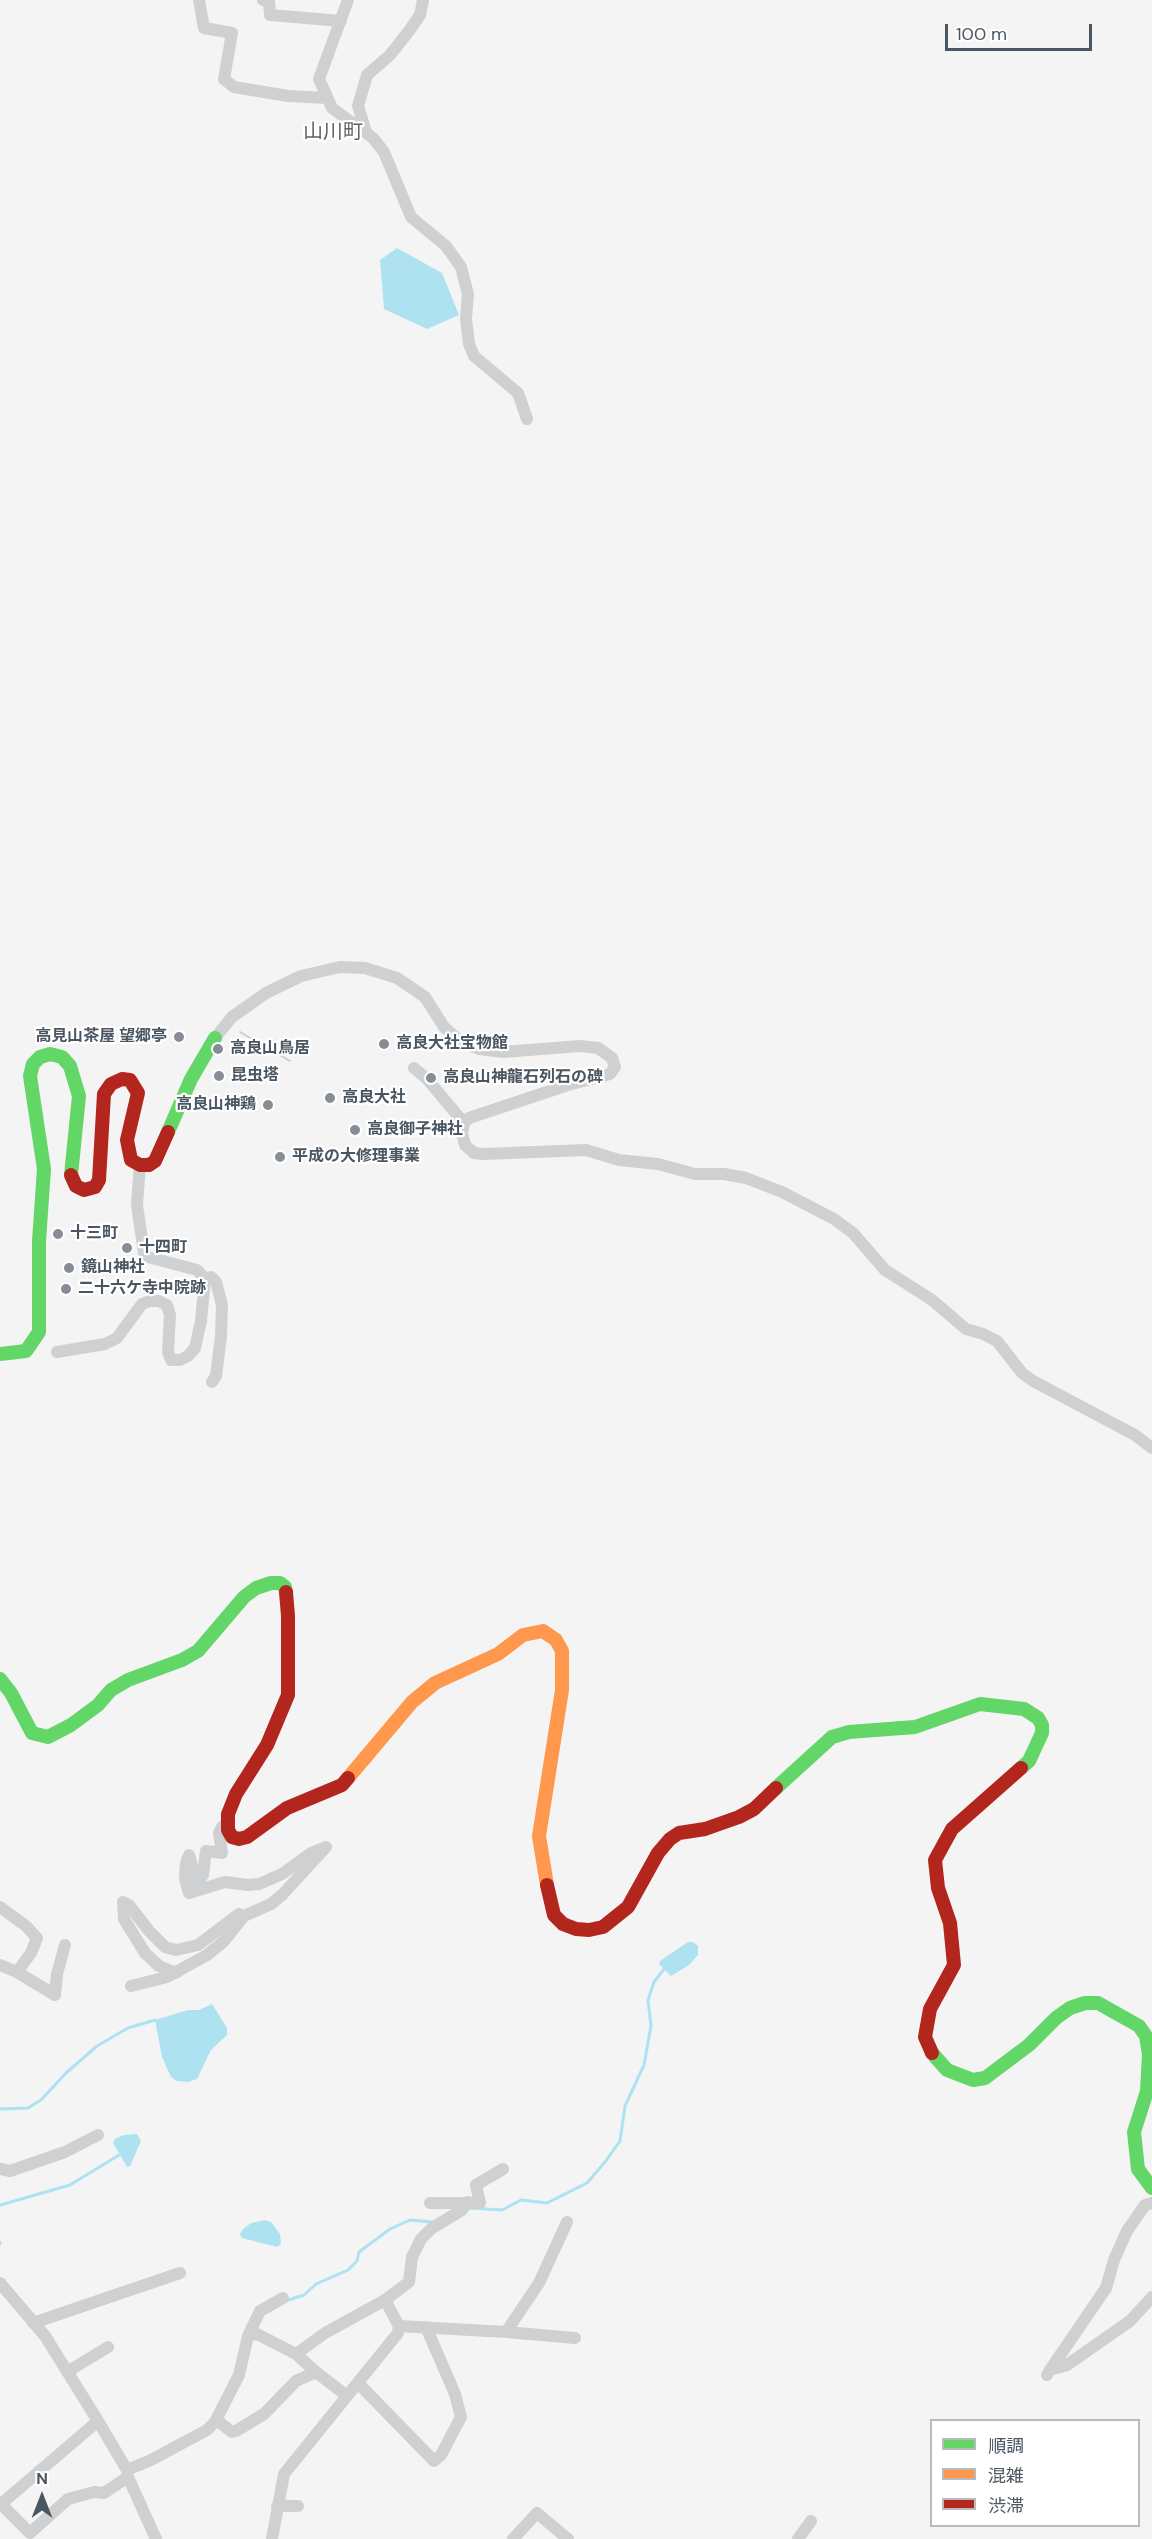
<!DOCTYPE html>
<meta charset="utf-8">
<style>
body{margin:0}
#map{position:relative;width:1152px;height:2539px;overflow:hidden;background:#f4f4f4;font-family:"DM Sans","Noto Sans JP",sans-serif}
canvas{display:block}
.legend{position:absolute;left:930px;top:2419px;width:210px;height:108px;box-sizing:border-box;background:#fff;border:2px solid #b7bbc0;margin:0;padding:8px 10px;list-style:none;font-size:18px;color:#4a5661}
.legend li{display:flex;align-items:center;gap:12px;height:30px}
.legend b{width:30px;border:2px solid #b7bbc0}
.north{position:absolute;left:12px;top:2467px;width:60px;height:60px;-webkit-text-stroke:4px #fff;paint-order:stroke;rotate:0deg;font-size:16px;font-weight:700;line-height:24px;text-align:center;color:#4a5661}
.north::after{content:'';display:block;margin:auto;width:21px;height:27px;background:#4a5661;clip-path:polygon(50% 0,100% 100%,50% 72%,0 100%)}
.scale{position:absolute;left:945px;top:24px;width:147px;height:27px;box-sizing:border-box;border:3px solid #4a5661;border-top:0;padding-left:8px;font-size:18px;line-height:21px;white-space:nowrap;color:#4a5661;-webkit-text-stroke:4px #fff;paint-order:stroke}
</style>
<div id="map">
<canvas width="1152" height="2539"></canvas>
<ul class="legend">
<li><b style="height:8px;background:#63d668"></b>順調</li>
<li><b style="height:8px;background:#ff974d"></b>混雑</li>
<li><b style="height:8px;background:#b3261e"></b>渋滞</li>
</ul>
<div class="north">N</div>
<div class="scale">100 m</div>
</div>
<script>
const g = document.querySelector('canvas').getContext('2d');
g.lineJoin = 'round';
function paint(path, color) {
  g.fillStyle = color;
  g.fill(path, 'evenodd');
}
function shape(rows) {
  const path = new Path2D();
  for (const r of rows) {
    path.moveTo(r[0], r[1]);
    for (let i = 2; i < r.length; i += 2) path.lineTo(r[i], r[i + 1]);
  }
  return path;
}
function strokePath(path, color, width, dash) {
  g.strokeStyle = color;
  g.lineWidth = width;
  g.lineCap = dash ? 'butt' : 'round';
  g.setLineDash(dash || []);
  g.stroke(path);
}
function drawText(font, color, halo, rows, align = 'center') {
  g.font = font + ' "DM Sans","Noto Sans JP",sans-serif';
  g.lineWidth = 4.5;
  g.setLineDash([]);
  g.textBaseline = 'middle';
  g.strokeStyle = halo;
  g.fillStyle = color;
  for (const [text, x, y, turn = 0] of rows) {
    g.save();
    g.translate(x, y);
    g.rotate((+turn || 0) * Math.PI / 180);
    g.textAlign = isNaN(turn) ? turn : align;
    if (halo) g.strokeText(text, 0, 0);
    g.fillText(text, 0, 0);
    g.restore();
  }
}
paint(shape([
 [397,248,442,273,459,315,427,329,384,309,380,260],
 [688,1942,693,1942,698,1946,698,1955,689,1965,671,1976,659,1964,660,1961],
 [212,2004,227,2028,227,2035,211,2050,197,2079,188,2082,177,2081,171,2077,162,2057,155,2020,188,2010,199,2010],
 [137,2134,141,2141,130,2166,127,2167,113,2143,115,2139,124,2135],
 [265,2220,271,2222,280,2234,281,2244,277,2247,242,2238,240,2234,243,2229,251,2223]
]), '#aee2f0');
strokePath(shape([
 [0,2109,28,2108,41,2100,66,2073,97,2046,128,2028,155,2020],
 [0,2205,70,2185,119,2155],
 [470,2208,502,2210,521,2200,547,2203,587,2183,605,2162,620,2141,625,2106,644,2065,651,2026,648,2000,654,1982,664,1969],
 [0,2242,0,2244],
 [285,2301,304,2295,316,2284,348,2270,357,2261,359,2252,390,2229,410,2220,432,2222]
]), '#aee2f0', 3);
strokePath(shape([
 [199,0,204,28,232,33,224,79,234,87,288,96,327,98],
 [263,0,269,1,270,15,341,21],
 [348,0,319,79,332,108,373,138,384,152,411,217,446,246,461,267,468,294,466,319,469,344,474,356,518,393,527,419],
 [366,132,358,106,367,75,390,55,409,31,420,15,423,0],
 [215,1038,232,1017,266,993,301,976,340,967,365,968,397,978,425,997,444,1027,461,1042,479,1049,503,1052,580,1046,598,1048,612,1058,615,1067,610,1074,568,1085,469,1118,464,1123,462,1133,465,1145,474,1153,483,1154,586,1150,619,1160,658,1164,695,1174,724,1174,746,1178,782,1192,834,1219,853,1233,885,1270,932,1300,966,1329,983,1334,997,1341,1022,1373,1033,1381,1135,1435,1152,1448],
 [414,1068,427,1079,464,1123],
 [205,1279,211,1277,216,1282,222,1305,221,1336,216,1376,212,1382],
 [57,1352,105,1344,117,1338,142,1304,150,1301,159,1301,167,1305,170,1315,168,1352,171,1360,180,1360,188,1356,195,1348,201,1321,205,1279,197,1270,148,1257,144,1253,137,1205,140,1165],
 [0,1907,26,1926,37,1938,31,1953,17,1972,55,1995,57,1974,65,1945],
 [0,1965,17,1972],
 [176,1973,159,1966,145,1953,124,1919,123,1902,129,1905,149,1931,165,1947,176,1950,198,1945,239,1914],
 [131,1986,167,1977,207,1955,224,1941,244,1916,271,1904,282,1895,326,1847,311,1853,282,1874,259,1884,248,1885,225,1882,189,1893,185,1879,186,1863,189,1855,197,1883,203,1875,206,1851,222,1853,219,1833,222,1827,228,1823],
 [0,2169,10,2171,65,2152,98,2135],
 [430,2203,480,2203,476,2185,503,2169],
 [0,2283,45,2336,98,2421,127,2470,128,2477,156,2539],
 [33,2323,180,2273],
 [399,2326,506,2332,539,2283,567,2222],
 [506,2332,575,2338],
 [248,2336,260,2311,283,2298],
 [296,2354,316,2372,347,2396],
 [1050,2370,1106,2288,1114,2260,1127,2231,1145,2205,1152,2203],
 [67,2372,108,2347],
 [1047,2375,1050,2370,1067,2365,1130,2321,1152,2297],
 [358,2383,434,2461,441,2455,461,2417,455,2394,426,2327],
 [215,2422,219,2422,232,2432,236,2431,264,2414,296,2381,316,2372],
 [127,2470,151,2460,207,2430,215,2422,239,2375,248,2336,257,2334,296,2354,325,2333,385,2300,409,2282,412,2257,421,2239,432,2228,462,2210,468,2202],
 [1,2504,30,2533,68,2499,94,2492,104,2493,128,2477],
 [0,2505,98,2421],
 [277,2506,298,2506],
 [272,2539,284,2474,398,2333,399,2326,385,2300],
 [513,2539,537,2513,568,2539],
 [798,2539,811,2521]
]), '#ced0d2', 12);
strokePath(shape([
 [168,1132,191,1079,215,1038],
 [0,1354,26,1351,39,1332,39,1241,44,1169,30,1076,33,1064,40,1057,50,1054,62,1057,70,1066,79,1096,71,1175],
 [0,1679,11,1693,32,1733,48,1737,71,1725,98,1705,111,1690,128,1680,182,1660,198,1651,244,1597,256,1588,271,1583,280,1583,285,1587,286,1592],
 [776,1788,832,1737,849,1732,915,1727,980,1704,1024,1709,1038,1718,1042,1725,1042,1733,1029,1761,1021,1768],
 [932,2053,947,2070,973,2080,985,2078,1029,2045,1056,2018,1070,2008,1085,2003,1098,2003,1139,2026,1146,2036,1149,2054,1147,2091,1134,2132,1138,2169,1152,2188]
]), '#63d668', 14);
strokePath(shape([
 [348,1778,412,1702,435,1683,498,1654,523,1635,543,1631,556,1640,562,1651,562,1690,539,1836,547,1885]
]), '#ff974d', 14);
strokePath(shape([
 [71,1175,76,1186,84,1190,95,1187,99,1180,104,1094,111,1084,122,1079,130,1080,138,1093,127,1140,131,1160,140,1165,149,1165,155,1161,168,1132],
 [286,1592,288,1616,288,1695,267,1745,236,1794,228,1814,228,1830,232,1837,239,1839,247,1837,287,1808,342,1785,348,1778],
 [547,1885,554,1915,563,1924,576,1929,589,1930,603,1927,628,1907,658,1853,670,1839,679,1833,705,1829,739,1817,754,1809,776,1788],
 [932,2053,925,2037,930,2009,954,1965,950,1923,938,1888,935,1860,952,1829,1021,1768]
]), '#b3261e', 14);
strokePath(shape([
 [240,1032,290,1061]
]), '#c9cacc', 1.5);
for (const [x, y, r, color] of [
 [179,1037,6,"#868d94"],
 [384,1044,6,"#868d94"],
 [218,1049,6,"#868d94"],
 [219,1076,6,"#868d94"],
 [431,1078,6,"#868d94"],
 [330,1098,6,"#868d94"],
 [268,1105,6,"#868d94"],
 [355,1130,6,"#868d94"],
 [280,1157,6,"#868d94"],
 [58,1234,6,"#868d94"],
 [127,1248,6,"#868d94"],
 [69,1268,6,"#868d94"],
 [66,1289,6,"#868d94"]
]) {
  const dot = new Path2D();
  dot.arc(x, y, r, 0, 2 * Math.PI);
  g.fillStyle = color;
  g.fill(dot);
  strokePath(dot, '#fff', 2);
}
drawText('bold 16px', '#4a5661', '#fff', [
 ["高見山茶屋 望郷亭",167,1037,"right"],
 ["高良大社宝物館",396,1044],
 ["高良山鳥居",230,1049],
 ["昆虫塔",231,1076],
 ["高良山神龍石列石の碑",443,1078],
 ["高良大社",342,1098],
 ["高良山神鶏",256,1105,"right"],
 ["高良御子神社",367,1130],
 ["平成の大修理事業",292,1157],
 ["十三町",70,1234],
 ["十四町",139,1248],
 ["鏡山神社",81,1268],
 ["二十六ケ寺中院跡",78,1289]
], 'left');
drawText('20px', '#5f6368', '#fff', [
 ["山川町",333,133]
]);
</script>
